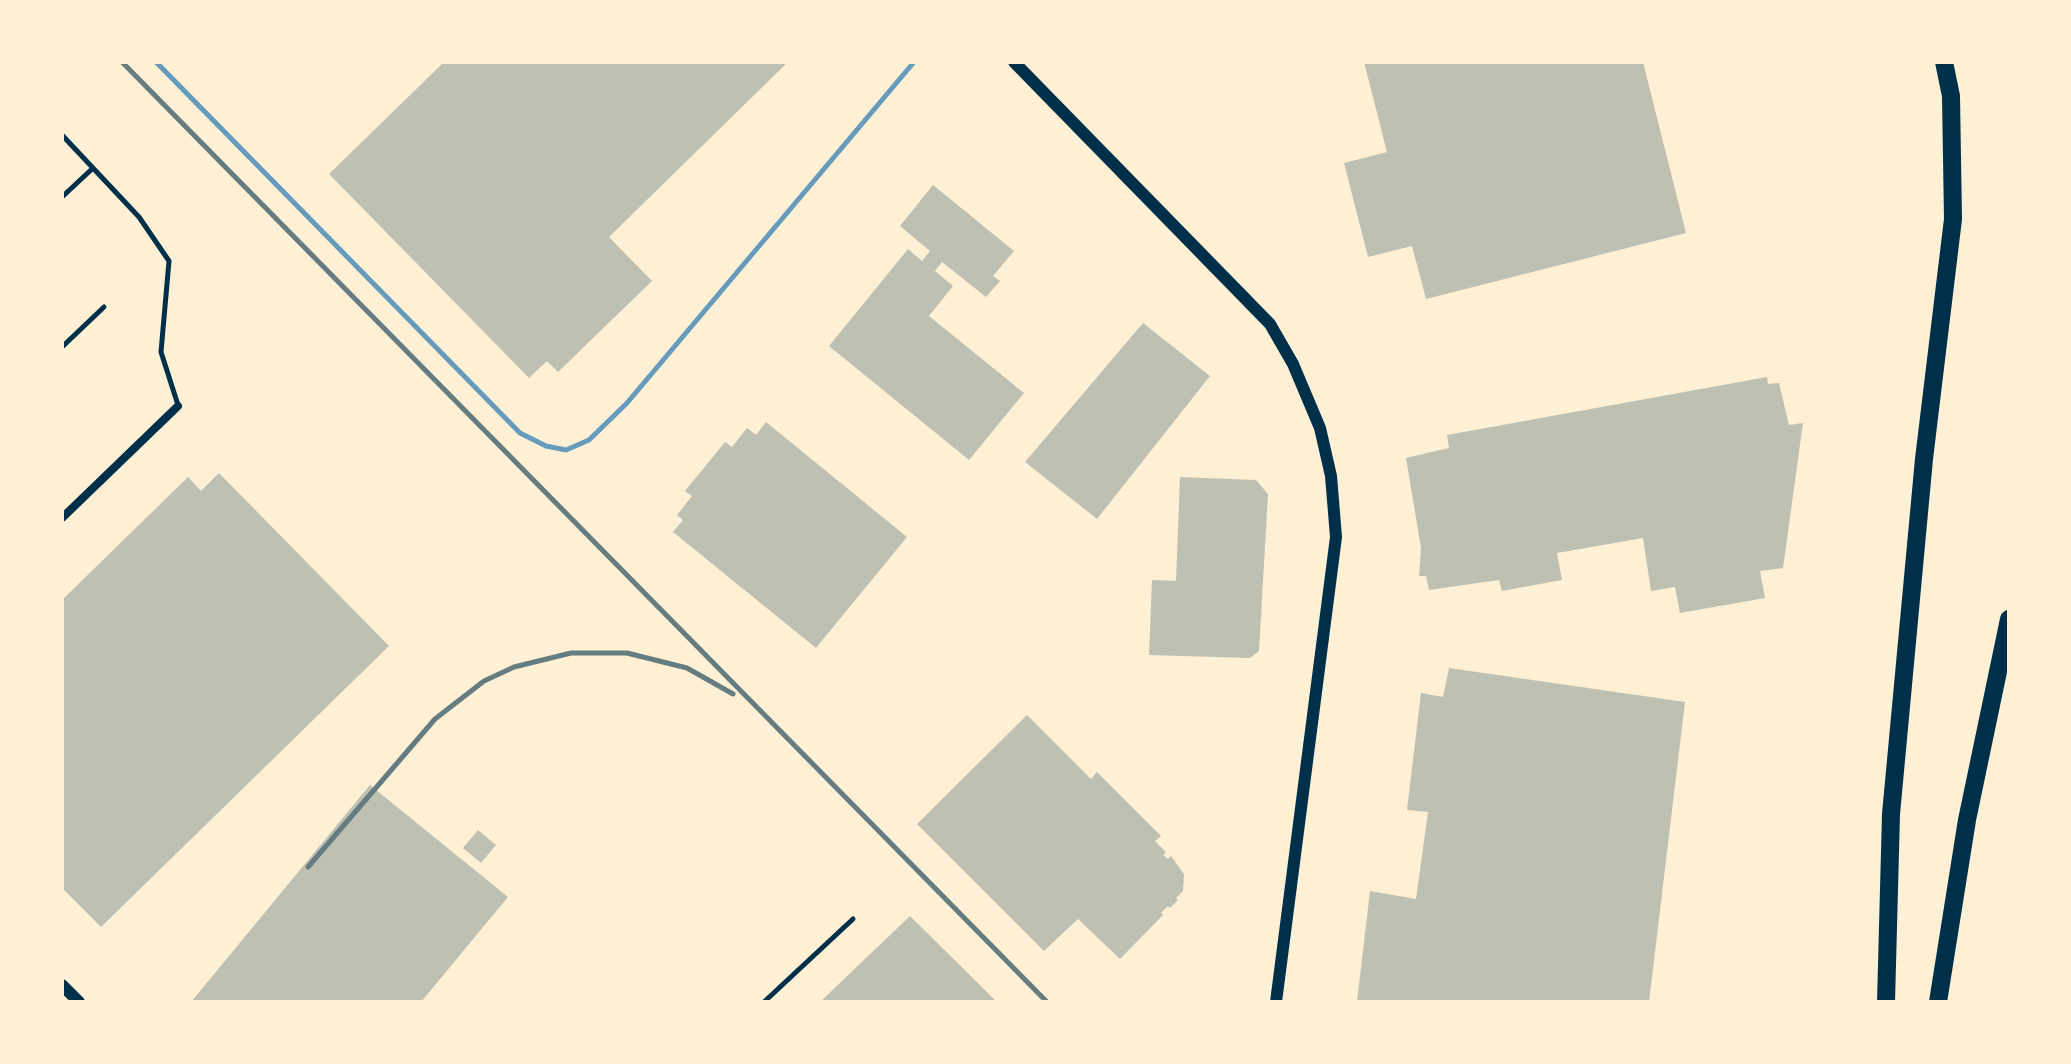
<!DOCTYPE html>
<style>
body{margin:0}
#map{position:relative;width:2071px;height:1064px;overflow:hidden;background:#fdf0d5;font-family:Karla,sans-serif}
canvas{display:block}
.frame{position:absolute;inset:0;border:64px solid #fdf0d5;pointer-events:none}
</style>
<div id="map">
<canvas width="2071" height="1064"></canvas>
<div class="frame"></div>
</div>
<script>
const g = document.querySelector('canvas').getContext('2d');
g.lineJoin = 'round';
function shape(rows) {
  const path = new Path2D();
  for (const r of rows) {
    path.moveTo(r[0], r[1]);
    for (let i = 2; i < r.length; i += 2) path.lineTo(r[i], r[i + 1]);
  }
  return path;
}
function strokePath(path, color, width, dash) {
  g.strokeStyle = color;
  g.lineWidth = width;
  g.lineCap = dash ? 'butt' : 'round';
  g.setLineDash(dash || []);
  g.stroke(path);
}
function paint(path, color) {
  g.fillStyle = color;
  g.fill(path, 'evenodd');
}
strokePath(shape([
 [156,62,520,433,546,446,566,450,589,440,627,403,914,62]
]), '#669bbc', 5);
paint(shape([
 [444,62,788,62,609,237,652,281,558,372,547,361,529,378,329,174],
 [1364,62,1643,62,1686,233,1426,299,1412,246,1368,257,1344,163,1387,152],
 [933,185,1014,251,993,276,1000,281,986,297,942,262,935,271,953,286,929,316,1024,393,969,460,829,346,908,249,922,261,930,251,900,226],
 [1143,323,1210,376,1097,519,1025,462],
 [1767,377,1768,384,1779,383,1789,425,1803,423,1783,568,1760,571,1765,598,1680,613,1675,587,1651,591,1643,538,1557,553,1562,580,1502,591,1499,580,1429,590,1426,576,1419,576,1421,548,1406,458,1449,448,1447,435],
 [766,422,907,537,816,648,673,532,683,520,677,515,692,496,685,491,725,442,732,447,747,428,756,435],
 [219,473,389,646,101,927,62,888,62,600,188,477,201,491],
 [1180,477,1256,480,1268,494,1259,651,1250,658,1149,655,1152,580,1176,581],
 [1449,668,1685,702,1649,1002,1357,1002,1370,891,1416,899,1428,812,1407,810,1421,693,1443,697],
 [1027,715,1091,779,1097,772,1161,836,1155,841,1166,852,1163,855,1168,859,1171,856,1184,874,1183,891,1176,898,1178,900,1170,908,1168,906,1161,913,1163,915,1120,959,1078,919,1044,951,917,824],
 [370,785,508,897,421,1002,191,1002],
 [478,830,496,845,481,863,463,848],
 [910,916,997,1002,820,1002]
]), '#bec0b2');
strokePath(shape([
 [62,135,139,217,169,261,161,352,178,405],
 [62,197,93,168],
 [62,347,104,307],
 [764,1002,853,919]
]), '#003049', 5);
strokePath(shape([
 [62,518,178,406]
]), '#003049', 8);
strokePath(shape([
 [1014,62,1270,324,1293,364,1320,428,1331,476,1336,537,1276,1002],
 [62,985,79,1002]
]), '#003049', 12);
strokePath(shape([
 [1886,1002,1891,814,1924,459,1953,219,1951,96,1944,62],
 [1938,1002,1967,820,2009,619]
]), '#003049', 18);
strokePath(shape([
 [122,62,1047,1002],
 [308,867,435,719,484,681,514,667,571,653,627,653,687,668,733,694]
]), '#657d81', 5);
</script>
